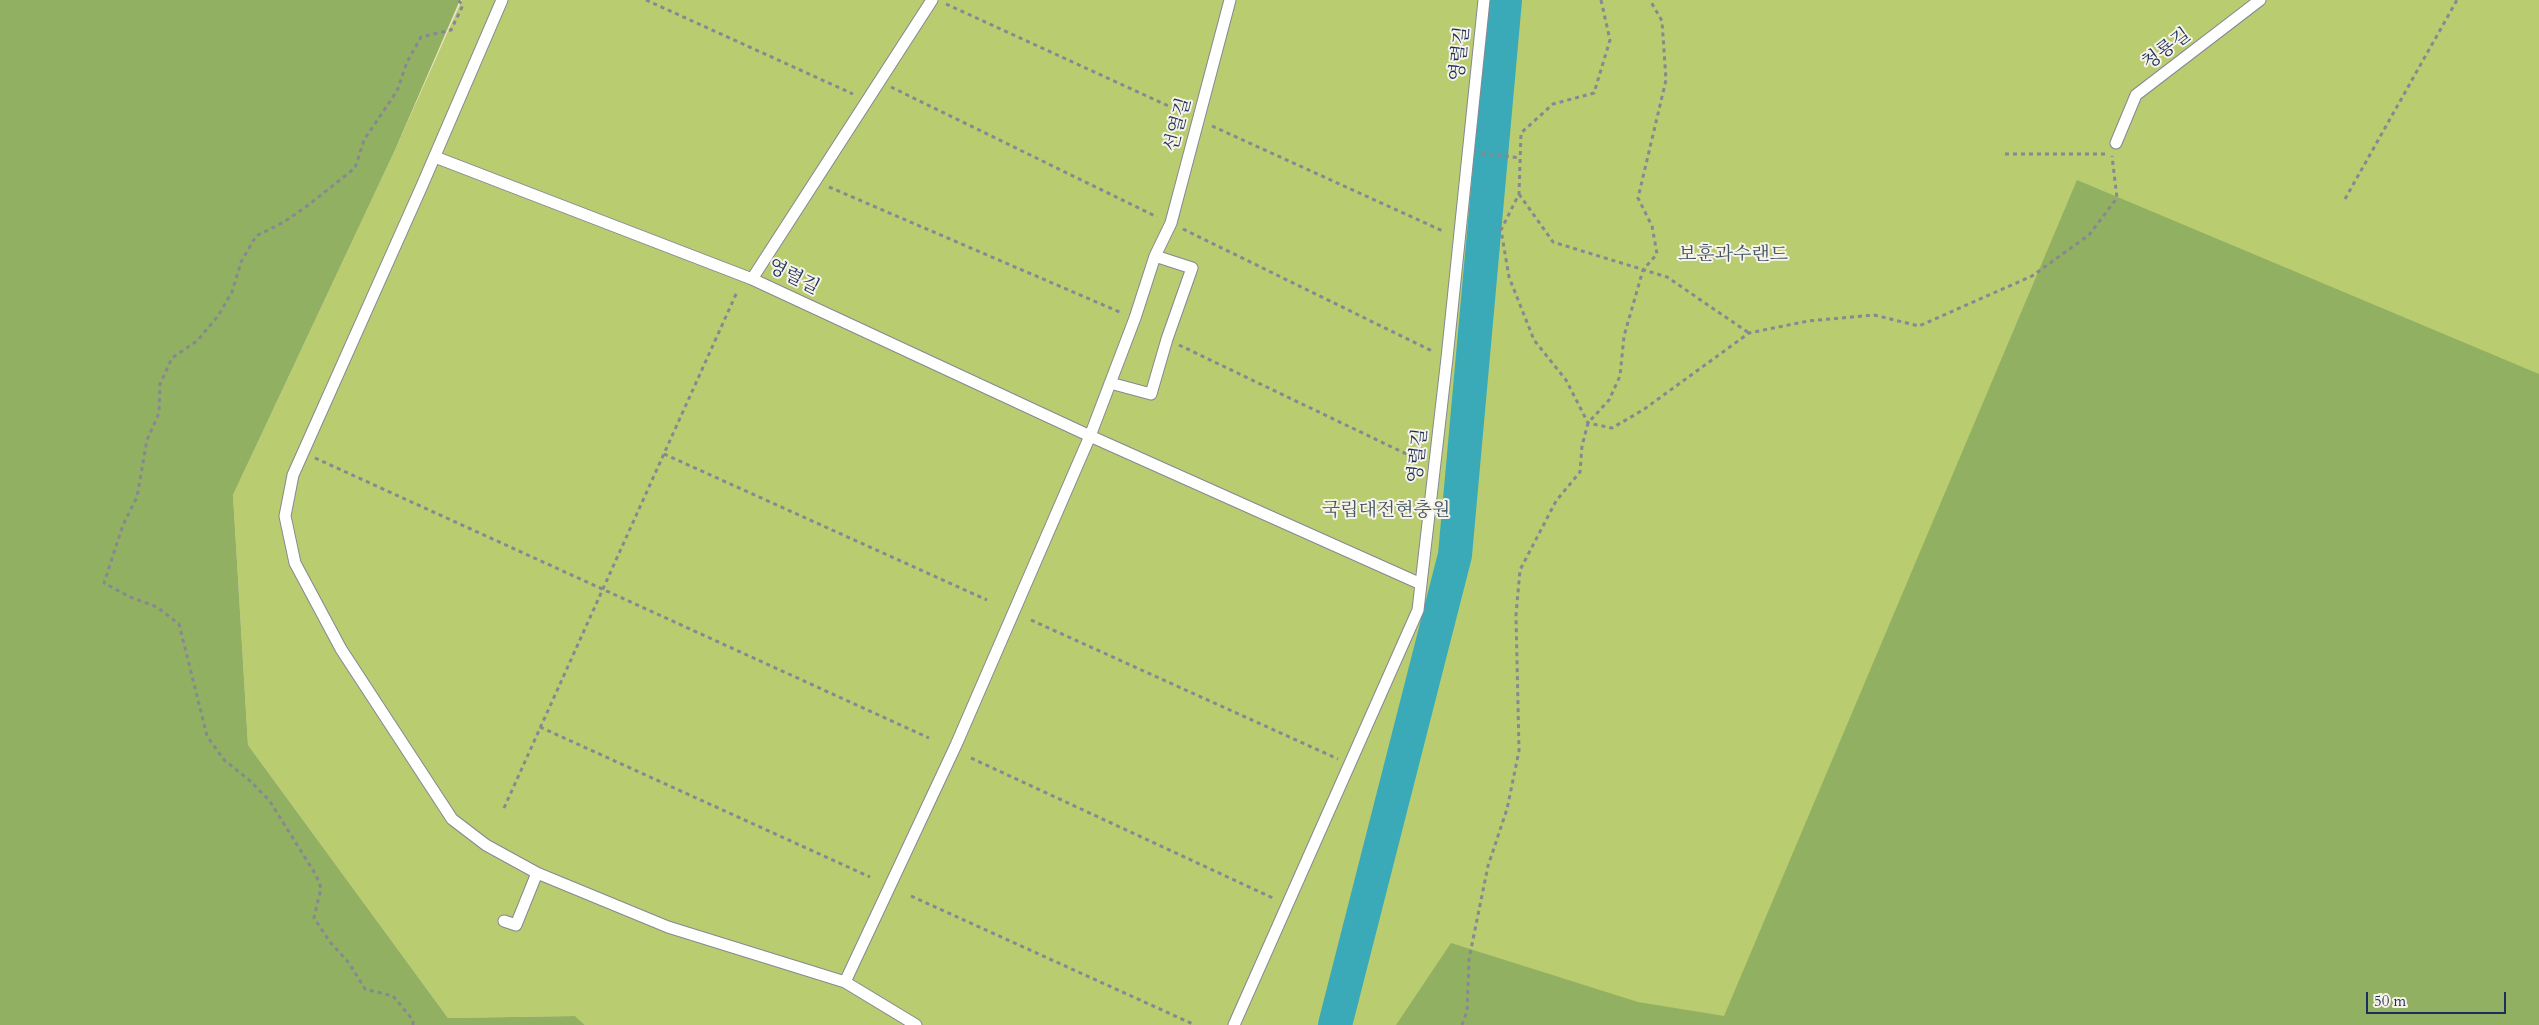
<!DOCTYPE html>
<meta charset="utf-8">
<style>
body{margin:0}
#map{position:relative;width:2539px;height:1025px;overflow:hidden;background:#f0e2c6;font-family:Cardo,serif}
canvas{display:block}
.scale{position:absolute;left:2366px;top:992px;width:140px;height:22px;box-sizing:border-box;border:2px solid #1b2f5e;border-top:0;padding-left:6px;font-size:15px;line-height:18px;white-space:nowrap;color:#1b2f5e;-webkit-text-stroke:4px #f7f3e8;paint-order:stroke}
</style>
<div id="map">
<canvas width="2539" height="1025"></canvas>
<div class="scale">50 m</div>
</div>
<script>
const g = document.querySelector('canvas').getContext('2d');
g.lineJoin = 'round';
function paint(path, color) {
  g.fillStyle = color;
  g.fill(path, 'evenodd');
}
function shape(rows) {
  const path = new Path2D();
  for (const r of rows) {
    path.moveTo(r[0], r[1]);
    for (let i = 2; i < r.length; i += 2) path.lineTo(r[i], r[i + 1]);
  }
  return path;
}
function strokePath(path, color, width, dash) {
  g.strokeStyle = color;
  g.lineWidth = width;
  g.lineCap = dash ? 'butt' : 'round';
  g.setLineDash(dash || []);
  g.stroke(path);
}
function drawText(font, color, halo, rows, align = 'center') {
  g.font = font + ' Cardo,"Noto Serif KR",serif';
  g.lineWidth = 4;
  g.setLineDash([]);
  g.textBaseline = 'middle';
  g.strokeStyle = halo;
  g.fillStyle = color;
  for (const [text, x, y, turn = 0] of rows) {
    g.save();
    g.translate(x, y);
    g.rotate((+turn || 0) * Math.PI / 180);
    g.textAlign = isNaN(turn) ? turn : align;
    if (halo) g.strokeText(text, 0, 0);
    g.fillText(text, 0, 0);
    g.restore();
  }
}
paint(shape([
 [462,0,2539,0,2539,1025,585,1025,575,1016,448,1018,248,745,233,495,395,150]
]), '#b9cc6f');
paint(shape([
 [0,0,460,0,395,150,233,495,248,745,448,1018,575,1016,585,1025,0,1025],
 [2077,180,2539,374,2539,1025,1396,1025,1451,943,1638,1002,1724,1016]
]), '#92b062');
strokePath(shape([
 [1335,1025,1455,555,1505,0]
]), '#3aaab8', 34);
const lane = shape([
 [502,0,421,188,293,475,285,516,295,563,341,649,452,819,486,845,537,873,668,927,845,982,916,1025],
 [932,0,752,279,1090,436,1421,584],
 [2116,143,2136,95,2260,0],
 [435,157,752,279],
 [1110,383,1151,394,1167,339,1192,268,1155,256],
 [504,921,516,925,537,873],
 [845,982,956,745,1090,436,1135,318,1155,256,1171,223,1230,0],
 [1234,1025,1418,610,1447,358,1484,0]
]);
strokePath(lane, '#868892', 13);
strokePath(shape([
 [646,0,853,94],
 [1601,0,1610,40,1594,93,1553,104,1521,133,1519,194,1501,230,1509,277,1534,340,1566,380,1588,423,1612,428,1643,410,1749,333,1808,321,1874,315,1919,326,2032,276,2089,235,2117,198,2112,156],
 [946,4,1186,114],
 [891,87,1157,217],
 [1212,126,1445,232],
 [1481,153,1520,158],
 [2005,154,2106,154],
 [829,187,1122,313],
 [1519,194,1553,242,1667,277,1749,333],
 [2345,199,2457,0],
 [1183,229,1434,352],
 [1179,345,1421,461],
 [664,454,987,600],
 [315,458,929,738],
 [1031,620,1338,759],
 [540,727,870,877],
 [971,758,1275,899],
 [504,808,737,292],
 [911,896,1195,1025],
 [413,1025,413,1020,393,996,365,989,349,963,330,942,314,918,321,888,316,875,269,800,248,779,224,760,207,736,179,624,157,607,130,597,104,583,123,525,137,497,147,440,159,413,160,384,172,358,197,341,218,316,232,292,241,262,256,236,284,222,307,206,355,168,364,140,397,91,407,62,421,37,451,30,463,5,458,0],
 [1462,1025,1467,1011,1469,959,1488,866,1507,809,1519,751,1516,615,1520,570,1556,501,1580,472,1582,446,1588,423,1609,400,1620,376,1624,336,1643,270,1657,254,1652,226,1638,198,1666,80,1662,21,1650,0]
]), '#868892', 3, [4, 4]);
strokePath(lane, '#fff', 11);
drawText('19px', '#1b2f5e', '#f7f3e8', [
 ["청룡길",2167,50,-37],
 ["영렬길",1461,54,-84],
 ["선열길",1179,125,-75],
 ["영렬길",793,278,27],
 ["영렬길",1419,456,-84]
]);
drawText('19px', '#425662', '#f7f3e8', [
 ["보훈과수랜드",1733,256],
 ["국립대전현충원",1386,512]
]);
</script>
